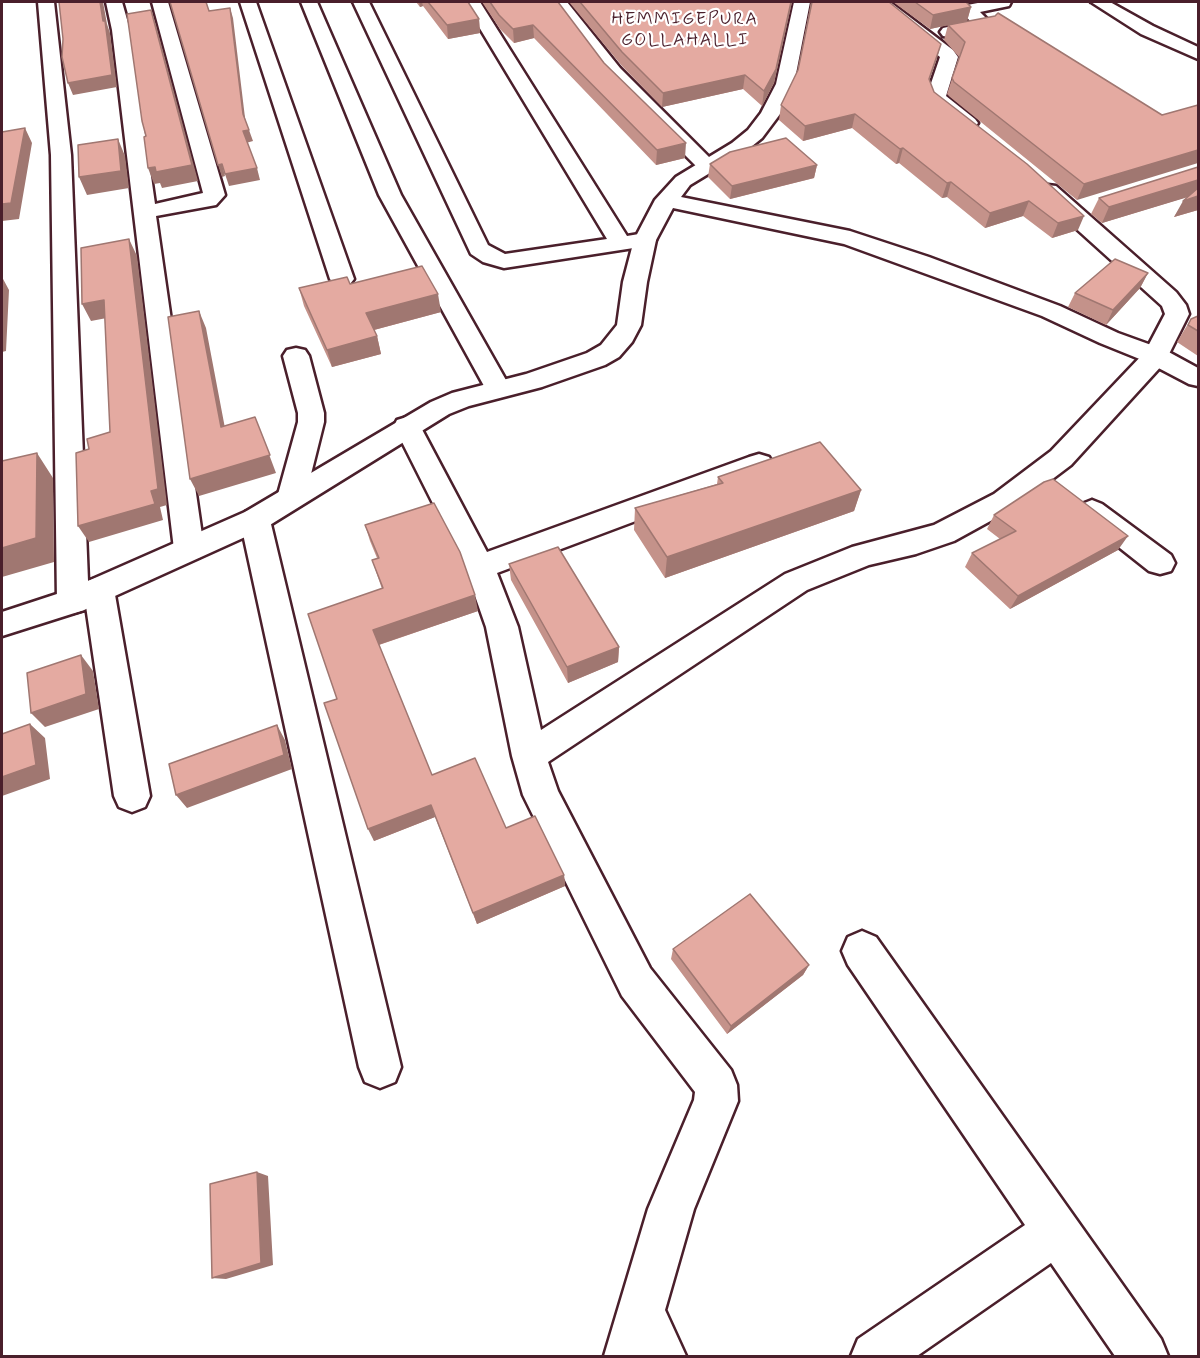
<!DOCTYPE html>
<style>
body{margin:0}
#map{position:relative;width:1200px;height:1358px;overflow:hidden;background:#fff;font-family:Mynerve,sans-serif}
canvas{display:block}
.frame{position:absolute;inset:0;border:3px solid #4a1f2b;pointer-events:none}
</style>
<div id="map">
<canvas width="1200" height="1358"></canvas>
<div class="frame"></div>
</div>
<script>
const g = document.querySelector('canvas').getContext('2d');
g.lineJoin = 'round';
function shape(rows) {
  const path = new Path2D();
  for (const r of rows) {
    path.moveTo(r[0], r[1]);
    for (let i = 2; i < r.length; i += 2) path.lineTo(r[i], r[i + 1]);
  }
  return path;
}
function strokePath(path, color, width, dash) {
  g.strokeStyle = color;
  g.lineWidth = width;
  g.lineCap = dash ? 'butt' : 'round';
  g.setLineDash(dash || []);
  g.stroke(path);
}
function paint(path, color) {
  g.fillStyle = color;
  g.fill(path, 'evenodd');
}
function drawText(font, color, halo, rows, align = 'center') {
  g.font = font + ' Mynerve,sans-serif';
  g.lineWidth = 4.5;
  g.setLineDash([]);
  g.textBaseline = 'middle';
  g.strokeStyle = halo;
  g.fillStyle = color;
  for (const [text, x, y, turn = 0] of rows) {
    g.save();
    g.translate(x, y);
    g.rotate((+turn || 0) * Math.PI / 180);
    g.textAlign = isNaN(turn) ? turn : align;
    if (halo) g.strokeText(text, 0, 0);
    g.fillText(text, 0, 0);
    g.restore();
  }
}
const street = shape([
 [38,2,54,2,71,155,88,581,99,577,110,581,114,589,150,796,145,807,132,812,119,807,114,796,86,606,84,610,73,613,62,610,57,601,51,155,38,2],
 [106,2,122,2,130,30,155,204,203,193,152,2,168,2,225,195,216,205,156,216,204,549,200,557,189,560,178,557,174,549,112,30,106,2],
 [240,2,256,2,354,279,350,284,342,286,334,284,330,279,240,2],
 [301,2,317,2,401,195,511,389,507,395,498,398,489,395,379,195,301,2],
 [353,2,369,2,488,245,505,254,607,239,464,2,480,2,627,236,645,233,653,235,656,240,653,245,504,268,483,262,471,254,353,2],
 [551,2,567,2,620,68,714,162,717,166,714,170,707,172,700,170,606,76,551,2],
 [872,2,890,2,953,50,958,57,946,96,975,119,978,123,975,127,961,127,929,102,926,98,940,57,872,2],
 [983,2,1011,2,1009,6,980,12,993,25,990,29,949,37,943,36,940,32,943,28,971,22,960,10,962,6,983,2],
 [1091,2,1110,2,1153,26,1198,47,1198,59,1141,34,1091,2],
 [1048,185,1056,186,1176,292,1186,305,1189,314,1165,362,1071,465,1014,508,954,541,916,554,869,565,807,590,548,762,558,791,650,968,731,1070,737,1085,738,1101,694,1209,665,1310,686,1356,604,1356,648,1209,694,1100,695,1092,622,996,523,795,512,756,486,627,465,567,394,426,397,420,407,417,417,420,487,552,749,457,759,454,769,457,773,464,769,471,497,573,518,627,541,730,785,574,852,547,934,525,994,494,1051,451,1145,352,1165,314,1162,306,1040,196,1037,191,1040,186,1048,185],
 [296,348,305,350,309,356,324,413,324,422,305,498,301,505,291,508,281,505,277,498,298,422,298,413,283,356,287,350,296,348],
 [1092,500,1102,504,1171,555,1175,563,1171,571,1160,574,1149,571,1082,518,1078,511,1082,504,1092,500],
 [255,509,265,512,270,520,401,1067,395,1082,380,1088,365,1082,359,1067,240,520,245,512,255,509],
 [862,931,876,937,1161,1339,1168,1356,1115,1356,1051,1263,917,1356,851,1356,858,1339,1025,1225,848,965,842,951,848,937,862,931]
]);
const secondary = shape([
 [794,2,810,2,794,84,780,114,762,138,746,151,690,185,681,197,850,231,929,257,1060,306,1118,333,1165,350,1198,368,1198,386,1189,384,1147,362,1100,343,1042,316,844,244,673,208,656,240,647,282,641,325,632,342,619,357,605,365,542,387,469,406,449,414,265,528,84,610,2,636,2,612,63,592,245,512,431,402,452,393,526,374,587,353,601,345,617,325,623,282,634,240,655,200,676,177,732,143,748,130,761,113,776,84,794,2]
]);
strokePath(street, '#4a1f2b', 5);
strokePath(secondary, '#4a1f2b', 5);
paint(street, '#fff');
paint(secondary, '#fff');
paint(shape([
 [416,2,468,2,479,19,480,33,448,39,423,6,420,7],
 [482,2,558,2,604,63,685,158,656,165,534,38,514,43,500,29],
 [569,2,792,2,774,83,762,106,743,89,662,107,622,66],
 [811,2,889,2,937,58,929,81,934,92,1078,230,1052,238,1023,216,985,228,947,197,942,198,899,163,896,164,852,128,803,141,779,120,781,105,798,70],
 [893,2,966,2,971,7,967,21,930,29],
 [948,25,1162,115,1077,200,950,97,947,94,959,57,944,40],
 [710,164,817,165,814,178,730,199,708,177],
 [1198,167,1198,210,1174,217,1187,197,1102,223,1091,214,1099,198],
 [1148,273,1140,288,1106,325,1068,307,1075,293],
 [350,284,441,312,374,330,377,336,381,354,332,367,304,306,299,288],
 [1198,316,1198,356,1177,342,1191,319],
 [718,477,861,490,854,511,665,578,634,530,635,508,717,484],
 [994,515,1118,550,1010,609,965,567,972,553,1000,539,987,529],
 [365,525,478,611,379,645,432,775,506,828,564,875,565,886,477,924,435,817,374,841,337,699,382,589,372,560,377,558,370,541],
 [509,564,619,647,618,662,568,683,511,580],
 [673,949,809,965,803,975,727,1034,671,959]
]), '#c4928a');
paint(shape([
 [100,2,103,2,107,24,110,33,117,87,73,95,68,83,103,21],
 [419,2,422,2,423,6,420,7],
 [791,2,792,2,774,83,762,106,764,91],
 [971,7,967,21,930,29,933,15],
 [230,8,233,18,246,126,243,114],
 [151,10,156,25,198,181,162,188,160,183,154,184,148,168],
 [479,19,480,33,448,39,447,25],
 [533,25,534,38,514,43,513,29],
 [941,44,937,58,925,93,929,79],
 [745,75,743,89,662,107,663,93],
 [855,114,852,128,803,141,805,126],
 [25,128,32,143,19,219,2,221,2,204],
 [249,130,253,141,246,143,243,131],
 [118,139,125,156,129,188,87,195,79,177],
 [686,143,685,158,656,165,657,150],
 [903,148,899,163,896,164,900,149],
 [1198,150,1198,163,1077,200,1084,184],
 [222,164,225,176,222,177,218,165],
 [817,165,814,178,730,199,732,186],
 [257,168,260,180,229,186,225,174],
 [1198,180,1198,194,1102,223,1109,207],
 [951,182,947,197,942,198,947,183],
 [1198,196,1198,210,1174,217,1183,201],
 [1029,201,1023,216,985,228,990,213],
 [1084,216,1078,230,1052,238,1058,223],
 [129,239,137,256,167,505,160,507,163,520,89,542,78,526,151,491],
 [1148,273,1140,288,1106,325,1113,310],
 [2,277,9,290,6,351,2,352],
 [438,294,441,312,370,331,366,313],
 [104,300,112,317,91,321,82,304],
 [199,311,206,328,228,444,221,427],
 [377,336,381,354,332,367,327,350],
 [255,417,276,473,199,496,190,479],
 [37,453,53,478,54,562,2,577,2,548],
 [861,490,854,511,665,578,667,557],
 [1128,536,1118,550,1010,609,1018,596],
 [475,595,478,611,378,645,373,630],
 [619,647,618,662,568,683,567,667],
 [81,655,93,671,99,709,45,727,31,713],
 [30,724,45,738,50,779,2,796,2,777],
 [277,725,285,740,292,769,187,808,176,795],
 [431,805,435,817,374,841,368,829],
 [564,875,565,886,477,924,473,913],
 [809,965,803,975,727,1034,731,1026],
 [257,1172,268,1176,273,1265,226,1279,212,1278]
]), '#a07771');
const building = shape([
 [59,2,100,2,103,21,105,21,112,75,68,83,62,57,63,39,59,2],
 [170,2,206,2,209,11,230,8,243,114,249,130,243,131,257,168,225,174,222,164,218,165,170,2],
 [428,2,468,2,479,19,447,25,428,2],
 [490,2,558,2,604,63,686,143,657,150,533,25,513,29,499,15,490,2],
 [580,2,791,2,776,69,764,91,745,75,663,93,622,52,580,2],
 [812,2,889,2,941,44,929,79,934,92,1027,164,1084,216,1058,223,1029,201,990,213,951,182,947,183,903,148,900,149,855,114,805,126,781,105,798,70,812,2],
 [915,2,966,2,971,7,933,15,915,2],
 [151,10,192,165,156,172,155,167,148,168,144,137,146,136,142,121,127,14,151,10],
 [998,13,1162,115,1198,105,1198,150,1084,184,954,82,952,78,965,42,948,25,995,16,998,13],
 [25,128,11,203,2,204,2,132,25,128],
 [786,138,817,165,732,186,710,164,730,152,786,138],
 [118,139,121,171,79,177,78,145,118,139],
 [1198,167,1198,180,1109,207,1099,198,1198,167],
 [1198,188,1198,196,1183,201,1198,188],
 [129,239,158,489,151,491,155,504,78,526,76,453,89,449,87,439,110,432,104,300,82,304,81,248,129,239],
 [1115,259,1148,273,1113,310,1075,293,1115,259],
 [422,266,438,294,366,313,377,336,327,350,299,288,347,277,350,284,422,266],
 [199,311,221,427,255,417,270,455,190,479,168,317,199,311],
 [1198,316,1198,331,1188,325,1191,319,1198,316],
 [820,442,861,490,667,557,635,508,723,483,718,477,820,442],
 [37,453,36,538,2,548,2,461,37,453],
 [1053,479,1128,536,1018,596,972,553,1016,531,994,515,1044,482,1053,479],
 [434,503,460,552,475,595,373,630,432,775,475,758,506,828,535,816,564,875,473,913,431,805,368,829,324,703,337,699,308,614,383,588,372,560,379,558,365,525,434,503],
 [558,547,619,647,567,667,509,564,558,547],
 [81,655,86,694,31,713,27,673,81,655],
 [30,724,36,765,2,777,2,734,30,724],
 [277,725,284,755,176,795,169,764,277,725],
 [750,894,809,965,731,1026,673,949,750,894],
 [257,1172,261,1263,212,1278,210,1184,257,1172]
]);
paint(building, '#e4aaa1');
strokePath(building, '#a07771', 1.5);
g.letterSpacing = '1.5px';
drawText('18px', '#4a1f2b', '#fff', [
 ["HEMMIGEPURA",685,20],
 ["GOLLAHALLI",685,41]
]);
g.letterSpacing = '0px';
</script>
